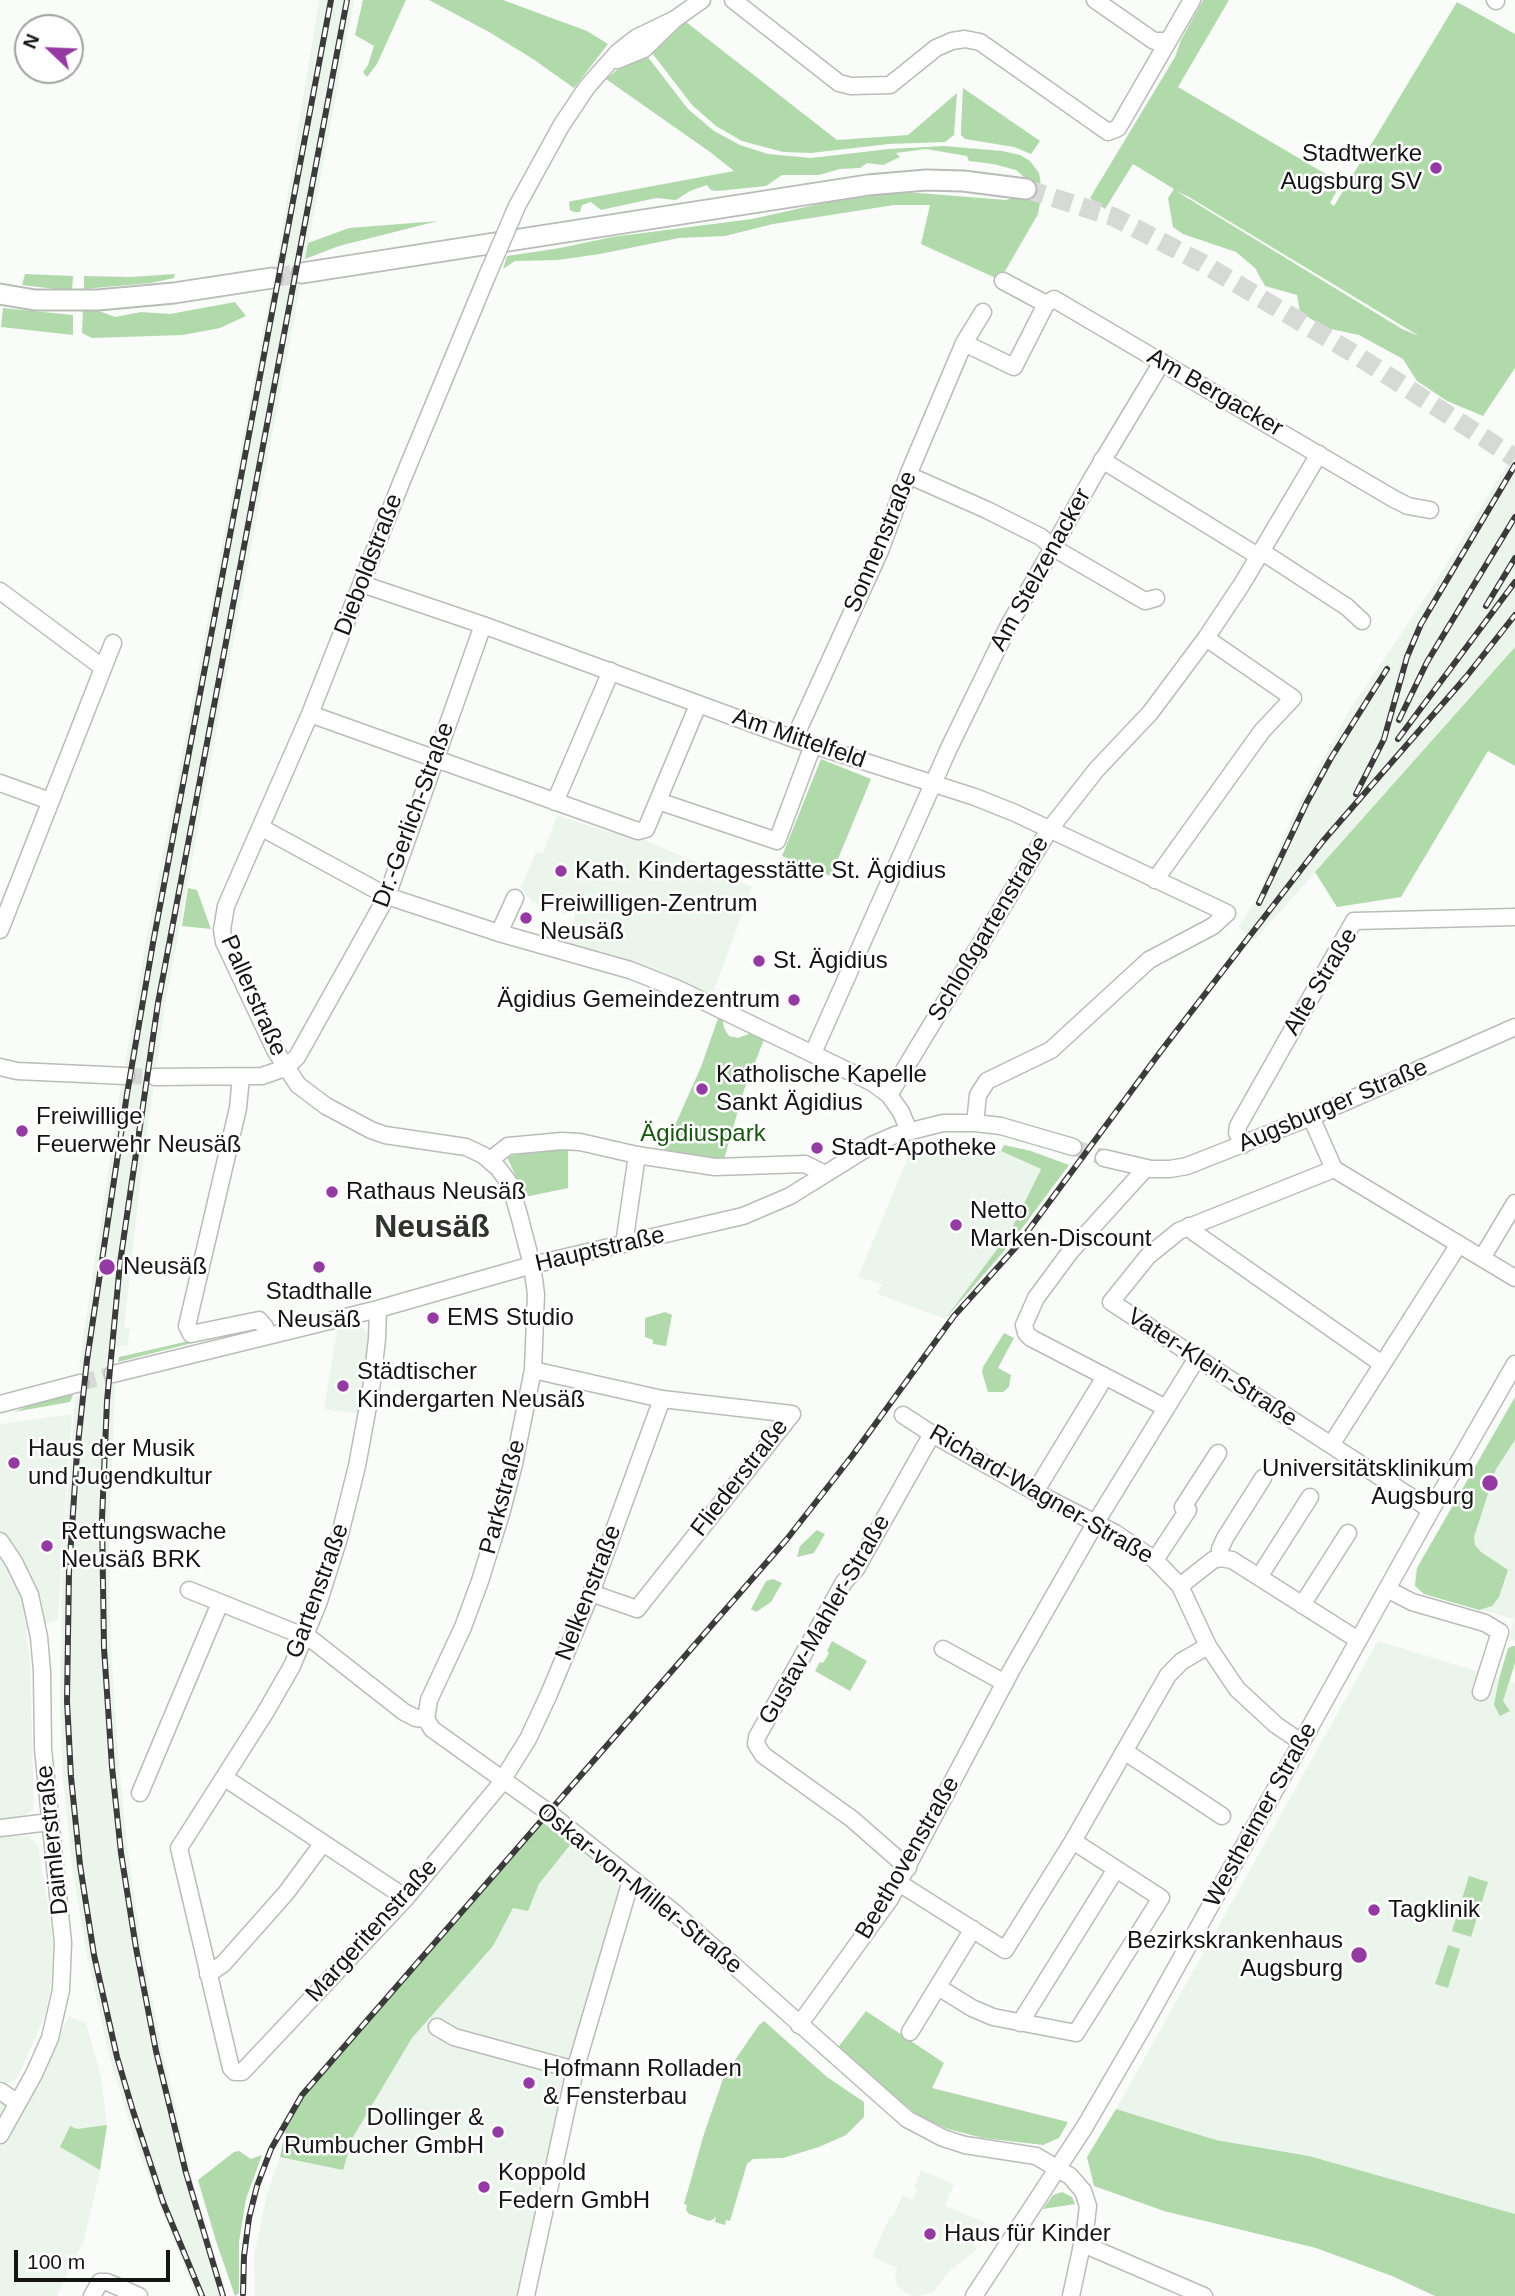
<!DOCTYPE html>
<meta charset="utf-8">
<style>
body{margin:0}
#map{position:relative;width:1515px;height:2296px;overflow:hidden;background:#f9fcf9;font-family:Helvetica,sans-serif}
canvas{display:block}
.north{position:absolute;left:14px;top:14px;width:70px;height:70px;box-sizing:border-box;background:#fff;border:2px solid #a1a1a1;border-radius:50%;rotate:293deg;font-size:19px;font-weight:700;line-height:28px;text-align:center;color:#141514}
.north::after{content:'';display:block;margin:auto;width:24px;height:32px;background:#953aa4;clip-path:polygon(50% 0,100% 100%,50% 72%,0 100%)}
.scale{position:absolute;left:14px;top:2250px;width:156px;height:32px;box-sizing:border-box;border:4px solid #141514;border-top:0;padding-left:9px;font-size:21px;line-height:24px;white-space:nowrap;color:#141514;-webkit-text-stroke:5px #fff;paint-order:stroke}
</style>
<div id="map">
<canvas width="1515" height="2296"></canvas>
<div class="north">N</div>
<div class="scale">100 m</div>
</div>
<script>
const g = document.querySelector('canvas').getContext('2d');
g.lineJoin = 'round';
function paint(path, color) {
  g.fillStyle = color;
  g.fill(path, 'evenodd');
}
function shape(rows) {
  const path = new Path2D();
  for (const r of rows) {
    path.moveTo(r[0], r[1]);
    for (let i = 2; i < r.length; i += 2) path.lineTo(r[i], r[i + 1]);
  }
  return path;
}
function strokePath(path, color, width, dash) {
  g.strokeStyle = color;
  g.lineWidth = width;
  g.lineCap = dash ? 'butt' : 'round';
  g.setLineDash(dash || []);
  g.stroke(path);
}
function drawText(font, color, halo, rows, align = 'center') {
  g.font = font + ' Helvetica,sans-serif';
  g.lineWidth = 5;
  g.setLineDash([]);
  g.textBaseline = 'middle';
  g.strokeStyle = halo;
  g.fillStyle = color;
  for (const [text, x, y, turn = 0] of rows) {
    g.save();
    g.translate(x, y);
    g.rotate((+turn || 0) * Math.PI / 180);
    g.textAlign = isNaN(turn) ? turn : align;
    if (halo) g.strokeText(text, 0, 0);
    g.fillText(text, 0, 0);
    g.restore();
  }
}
paint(shape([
 [319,0,354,0,165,1005,141,1176,124,1327,130,1328,128,1345,116,1347,112,1384,115,1384,109,1551,111,1648,119,1766,128,1852,142,1947,162,2049,195,2190,227,2296,196,2296,138,2150,110,2059,87,1956,72,1866,63,1777,60,1701,62,1572,75,1397,79,1395,80,1359,120,1093,146,942,279,248],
 [1515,451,1515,647,1255,940,1238,927,1256,900,1300,800,1351,708,1432,588],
 [557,815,607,832,618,831,650,842,752,887,712,996,654,970,568,945,579,895,566,914,532,902,521,887,536,852,543,854],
 [934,1138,979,1145,1001,1151,1041,1169,1010,1232,945,1319,878,1294,882,1284,858,1277,913,1145],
 [359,1325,368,1333,361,1414,324,1409,337,1330],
 [1515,1397,1515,1641,1509,1639,1514,1619,1424,1594,1415,1586,1414,1581,1417,1568],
 [72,1414,58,1619,26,1631,30,1660,34,1809,20,1819,0,1821,0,1424],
 [1378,1641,1515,1683,1515,2214,1309,2156,1216,2140,1116,2109],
 [0,1835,29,1836,38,1845,50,1918,53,1950,51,1985,45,2016,16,2080,7,2084,0,2080],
 [579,1836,634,1880,575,2070,526,2296,255,2296,254,2256,267,2194,280,2157,343,2169,353,2137,412,2038,492,1946,513,1908,528,1910,539,1884],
 [69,2016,86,2023,101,2076,107,2125,99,2176,84,2240,57,2296,0,2296,0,2099,21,2112],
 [921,2170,954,2184,945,2206,984,2222,974,2245,977,2247,975,2251,950,2270,933,2292,918,2296,910,2295,898,2287,895,2279,897,2268,872,2257,890,2216,893,2217,902,2196,913,2200,917,2190,914,2188]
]), '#ecf5eb');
paint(shape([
 [363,0,406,0,377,64,367,77,363,72,368,65,374,46,355,35],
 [429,0,503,0,587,31,608,44,574,88,533,59,489,32],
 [1203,0,1229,0,1178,87,1341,183,1330,203,1334,206,1457,2,1515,34,1515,368,1483,416,1447,401,1417,381,1403,359,1359,335,1326,328,1300,312,1297,295,1265,286,1255,268,1236,252,1183,234,1173,227,1168,198,1174,189,1133,164,1105,209,1090,198,1175,57,1181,40],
 [1176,191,1189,197,1419,336,1402,329],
 [686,22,837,140,908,135,957,93,954,135,945,142,889,144,811,153,783,152,742,141,716,126,692,105,652,53,653,50],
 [647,56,688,109,714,131,740,145,768,154,811,158,889,149,944,146,1002,151,1020,155,1030,161,1039,173,1042,192,1038,214,1000,280,921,244,930,205,894,205,773,224,725,236,679,238,600,254,558,260,515,261,503,269,507,256,560,248,612,237,752,219,837,200,906,192,1006,200,1020,196,1026,189,1026,179,1016,170,993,164,969,161,967,156,926,149,896,153,900,157,883,165,867,163,860,168,840,169,819,175,782,175,766,186,717,191,711,190,707,185,690,191,676,200,656,198,601,210,591,202,582,205,580,212,574,212,570,210,569,202,572,201,734,171,710,152,606,79,624,64],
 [963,88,1040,141,1031,154,1014,147,965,139,961,135,961,128],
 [438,221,339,246,305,259,308,243,349,228],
 [25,274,73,276,72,291,22,285],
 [175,274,174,278,151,283,84,289,84,276,131,277],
 [235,302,246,316,220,328,183,335,92,338,82,333,83,310,99,311,115,317,141,312,170,314],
 [3,308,73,315,73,335,1,327],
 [1515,647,1515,766,1488,751,1401,897,1337,907,1315,872],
 [821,759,871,779,831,876,782,856],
 [188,888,197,890,211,929,182,926],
 [721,1010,724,1028,729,1036,738,1038,751,1033,767,1032,744,1090,722,1166,660,1159,701,1067],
 [1004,1145,1031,1151,1069,1165,1011,1243,945,1319,1010,1232,1041,1169,1001,1151],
 [568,1150,568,1188,525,1197,507,1157,529,1151],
 [665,1312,672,1315,666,1346,653,1344,653,1340,645,1337,645,1318],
 [250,1327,224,1335,118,1362,119,1357],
 [1004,1333,1014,1338,998,1368,1011,1375,1009,1387,1003,1392,988,1392,982,1372,983,1367],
 [74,1393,70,1402,14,1412,33,1404],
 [1515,1397,1515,1440,1496,1469,1474,1537,1475,1545,1481,1552,1508,1570,1499,1597,1492,1606,1479,1610,1424,1594,1415,1586,1417,1568],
 [817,1530,825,1534,814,1553,797,1557,800,1546],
 [773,1579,782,1583,771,1602,756,1612,751,1609,766,1581],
 [832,1641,867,1661,850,1691,815,1671,820,1662,823,1663,828,1655,829,1652,827,1651],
 [1513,1646,1515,1646,1515,1663,1503,1701,1510,1711,1500,1716,1494,1705,1499,1679,1508,1648],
 [541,1821,571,1844,539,1884,528,1911,513,1908,493,1946,412,2038,353,2137,343,2170,280,2157,286,2126,303,2097],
 [1469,1876,1488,1882,1471,1937,1452,1931],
 [1448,1945,1460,1949,1448,1988,1435,1984],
 [866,2011,944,2063,932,2088,1068,2122,1059,2138,1043,2145,983,2138,948,2129,919,2116,836,2050],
 [764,2021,827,2077,864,2102,864,2117,846,2135,819,2147,783,2158,753,2159,747,2164,730,2221,726,2220,725,2225,715,2222,716,2216,714,2219,709,2221,689,2214,686,2210,687,2205,684,2204,704,2134,724,2076,759,2025],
 [1116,2109,1216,2140,1309,2156,1515,2214,1515,2296,1435,2296,1392,2276,1316,2248,1164,2211,1094,2186,1087,2157],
 [107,2125,100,2170,60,2147,70,2126,77,2129],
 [239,2151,251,2159,262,2155,246,2199,239,2242,239,2293,235,2296,216,2241,198,2180,234,2152],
 [1062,2192,1072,2197,1075,2204,1043,2209,1053,2195]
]), '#b1daab');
strokePath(shape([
 [126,1076,155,1077],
 [1073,1147,1104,1158],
 [80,1383,113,1374]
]), '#d7d9d7', 16, [16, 8]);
strokePath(shape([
 [1026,189,1114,217,1202,263,1356,355,1515,458],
 [272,278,302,273]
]), '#d7d9d7', 19, [19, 10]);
const minor = shape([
 [733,0,839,83,851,86,890,85,936,48,952,41,965,39,980,42,1108,132,1118,128,1192,0],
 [1095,0,1154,41,1168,41],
 [1495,0,1496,1],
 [617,60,644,49,675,19,702,0],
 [517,206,561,126,587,87,618,52,636,38,675,19],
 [487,276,401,483,310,714,226,906,222,930,224,942,275,1050,298,1085,326,1106,371,1130,385,1135,466,1147,483,1155,498,1168,510,1184,519,1215,532,1265,536,1294,533,1370,514,1464,501,1514,480,1581,463,1627,429,1700,426,1719,432,1729,548,1812,676,1914,907,2119,943,2138,965,2145,1036,2156,1070,2176,1083,2191,1088,2206,1085,2231,1071,2296],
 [1003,281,1046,304,1054,299,1394,499,1408,506,1430,510],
 [964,343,983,312],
 [1102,460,1258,556],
 [908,475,987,510,1041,537,1052,547,1145,601,1156,598],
 [1261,551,1347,607,1362,621],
 [362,584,483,625,794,739,975,797,1015,813,1227,913,1213,926,1149,960,1051,1050,987,1081,978,1095,975,1123],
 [0,591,102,667],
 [310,714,638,831,646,829,698,705],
 [794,739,880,551,908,475,964,343,1014,367,1046,304],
 [0,783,50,801],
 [658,801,777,841,813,745],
 [555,802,611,671],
 [262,828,387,896,499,933,630,970,678,989,873,1083,889,1095,901,1112,909,1131],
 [1155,880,1262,731,1293,698,1206,638],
 [0,930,113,643],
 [499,933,515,898],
 [813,1053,949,748,1009,625,1094,475,1162,362],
 [0,1067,17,1071,126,1076],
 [155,1077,262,1076,285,1068,297,1057,387,896,483,625],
 [241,1077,238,1108,187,1326,191,1334,259,1320,265,1327,266,1335],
 [889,1095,1049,830,1097,769,1150,713,1206,638,1242,584,1319,454],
 [1311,1117,1334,1169],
 [1243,1145,1237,1133,1238,1126,1354,921,1515,917],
 [637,1155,715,1167,805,1164,825,1174],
 [1104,1158,1151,1169,1170,1169,1187,1166,1311,1117,1515,1027],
 [490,1160,508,1146,562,1141,580,1142,637,1155,624,1244],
 [1146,1168,1070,1252,1036,1298,1024,1325,1026,1333,1031,1338,1166,1408],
 [1189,1226,1195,1233,1382,1364],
 [1482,1258,1515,1203],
 [378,1309,377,1339,371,1390,357,1466,339,1538,318,1604,292,1666,265,1713,179,1848,231,2068,235,2072,242,2072,246,2068,406,1898,498,1787,528,1739,549,1694,591,1593,662,1399],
 [533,1370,662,1399,792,1414,637,1609,591,1593],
 [113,1374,378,1309,532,1265,743,1216,790,1196,872,1145,895,1135,943,1123,975,1123,1001,1126,1073,1147],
 [0,1404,80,1383],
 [903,1415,932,1434,1035,1492,1115,1533,1155,1560,1180,1586,1208,1646,1237,1689,1276,1725,1301,1742],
 [1331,1445,1459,1244],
 [1035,1492,1100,1385],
 [1431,1510,1111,1302,1148,1256,1179,1231,1334,1169,1515,1278],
 [0,1541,14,1562,30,1595,39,1637,42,1671,43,1749,63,1943,61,1990,50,2038,34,2074,0,2135],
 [1220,1558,1220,1549,1225,1538,1263,1478],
 [1155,1560,1188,1510,1183,1507,1218,1453],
 [1259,1577,1310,1497],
 [1180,1586,1213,1560,1220,1558,1232,1560,1358,1640],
 [1387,1589,1412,1602,1485,1623,1500,1632,1481,1692],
 [189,1590,311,1639,404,1712,416,1718,426,1719],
 [1302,1605,1348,1533],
 [943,1649,1005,1683],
 [1124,1751,1222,1816],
 [225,1778,406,1898],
 [140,1793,220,1603],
 [0,1828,50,1822],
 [908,1868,852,1819,763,1755,756,1744,757,1737,844,1582,856,1569,932,1434],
 [899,1883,1005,1950,1073,1841,1168,1675,1182,1661,1208,1646],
 [208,1974,223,1964,286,1893,323,1843],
 [938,1987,972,2008,993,2017,1076,2033,1161,1898,1073,1841],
 [1020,2023,1116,1869],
 [799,2025,890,1899,1012,1669,1096,1522,1197,1358],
 [437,2027,454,2037,575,2070],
 [910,2032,973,1929],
 [0,2091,18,2103],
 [1083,2244,1204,2296],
 [92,2296,100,2282,107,2282,139,2296],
 [526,2296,575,2070,629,1887,634,1880],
 [974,2296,1084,2128,1144,2025,1431,1510,1515,1364]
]);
const major = shape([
 [302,273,868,185,926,180,963,181,1026,189],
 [0,294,35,300,98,300,174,293,272,278]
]);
strokePath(minor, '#b9bcb9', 19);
strokePath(major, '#b9bcb9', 23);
strokePath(minor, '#fff', 16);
strokePath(major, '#fff', 19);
const rail = shape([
 [1486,606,1515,558],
 [1399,720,1427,662,1515,517],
 [1398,739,1515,582],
 [1356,794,1384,739,1407,657,1421,624,1515,465],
 [1259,903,1307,802,1331,758,1387,669],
 [243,2294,244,2256,249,2218,257,2186,271,2149,302,2095,787,1539,852,1456,954,1316,1016,1247,1161,1051,1323,841,1466,677,1515,615],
 [202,2296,163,2202,133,2111,117,2057,94,1955,80,1865,71,1777,67,1701,69,1572,77,1453,87,1360,127,1094,153,943,331,0],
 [223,2296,186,2173,156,2051,136,1948,121,1853,112,1767,104,1648,102,1519,107,1401,120,1263,158,1003,347,0]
]);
strokePath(rail, '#3a3b3a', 6);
strokePath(rail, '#fff', 3.5, [10]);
const minorBridge = shape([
 [487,276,517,206]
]);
strokePath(minorBridge, '#b9bcb9', 19, []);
strokePath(minorBridge, '#fff', 16);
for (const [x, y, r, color] of [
 [1436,168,7,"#953aa4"],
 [561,871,7,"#953aa4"],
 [526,918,7,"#953aa4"],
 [759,961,7,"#953aa4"],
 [794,1000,7,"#953aa4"],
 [702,1089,7,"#953aa4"],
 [22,1131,7,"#953aa4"],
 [817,1148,7,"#953aa4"],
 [332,1192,7,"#953aa4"],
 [956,1225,7,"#953aa4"],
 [107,1267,9,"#953aa4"],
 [319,1267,7,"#953aa4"],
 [433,1318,7,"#953aa4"],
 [343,1386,7,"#953aa4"],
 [14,1463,7,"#953aa4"],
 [1490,1483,9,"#953aa4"],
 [47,1546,7,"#953aa4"],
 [1374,1910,7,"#953aa4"],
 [1359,1955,9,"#953aa4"],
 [529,2083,7,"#953aa4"],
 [498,2132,7,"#953aa4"],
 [484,2187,7,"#953aa4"],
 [930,2234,7,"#953aa4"]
]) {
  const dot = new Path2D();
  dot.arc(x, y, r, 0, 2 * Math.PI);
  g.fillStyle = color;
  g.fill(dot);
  strokePath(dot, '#fff', 2.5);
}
drawText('24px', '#141514', '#fff', [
 ["Stadtwerke",1422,154,"right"],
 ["Augsburg SV",1422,182,"right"],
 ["Kath. Kindertagesstätte St. Ägidius",575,871],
 ["Freiwilligen-Zentrum",540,904],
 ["Neusäß",540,932],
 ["St. Ägidius",773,961],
 ["Ägidius Gemeindezentrum",780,1000,"right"],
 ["Katholische Kapelle",716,1075],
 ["Sankt Ägidius",716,1103],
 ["Freiwillige",36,1117],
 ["Feuerwehr Neusäß",36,1145],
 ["Stadt-Apotheke",831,1148],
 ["Rathaus Neusäß",346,1192],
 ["Netto",970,1211],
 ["Marken-Discount",970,1239],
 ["Neusäß",123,1267],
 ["Stadthalle",319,1292,"center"],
 ["Neusäß",319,1320,"center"],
 ["EMS Studio",447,1318],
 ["Städtischer",357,1372],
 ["Kindergarten Neusäß",357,1400],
 ["Haus der Musik",28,1449],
 ["und Jugendkultur",28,1477],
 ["Universitätsklinikum",1474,1469,"right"],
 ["Augsburg",1474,1497,"right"],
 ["Rettungswache",61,1532],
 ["Neusäß BRK",61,1560],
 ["Tagklinik",1388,1910],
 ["Bezirkskrankenhaus",1343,1941,"right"],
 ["Augsburg",1343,1969,"right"],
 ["Hofmann Rolladen",543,2069],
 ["& Fensterbau",543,2097],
 ["Dollinger &",484,2118,"right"],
 ["Rumbucher GmbH",484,2146,"right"],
 ["Koppold",498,2173],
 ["Federn GmbH",498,2201],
 ["Haus für Kinder",944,2234]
], 'left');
drawText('24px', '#141514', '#fff', [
 ["Am Bergacker",1215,393,30],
 ["Sonnenstraße",881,542,-67],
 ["Dieboldstraße",369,565,-69],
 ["Am Stelzenacker",1041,570,-61],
 ["Am Mittelfeld",799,739,19],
 ["Dr.-Gerlich-Straße",414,815,-70],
 ["Schloßgartenstraße",989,929,-59],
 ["Alte Straße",1321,982,-59],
 ["Pallerstraße",253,996,66],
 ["Augsburger Straße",1333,1106,-23],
 ["Hauptstraße",600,1250,-13],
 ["Vater-Klein-Straße",1212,1368,33],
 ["Fliederstraße",740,1478,-52],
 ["Richard-Wagner-Straße",1041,1495,30],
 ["Parkstraße",503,1497,-75],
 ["Gartenstraße",318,1591,-70],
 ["Nelkenstraße",589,1593,-69],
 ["Gustav-Mahler-Straße",825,1620,-60],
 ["Westheimer Straße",1261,1815,-61],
 ["Daimlerstraße",53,1840,-96],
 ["Beethovenstraße",908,1858,-60],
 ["Oskar-von-Miller-Straße",639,1889,39],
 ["Margeritenstraße",372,1931,-48]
]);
drawText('24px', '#17570f', '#fff', [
 ["Ägidiuspark",703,1134]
]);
drawText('bold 32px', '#303330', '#fff', [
 ["Neusäß",432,1228]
]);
</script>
